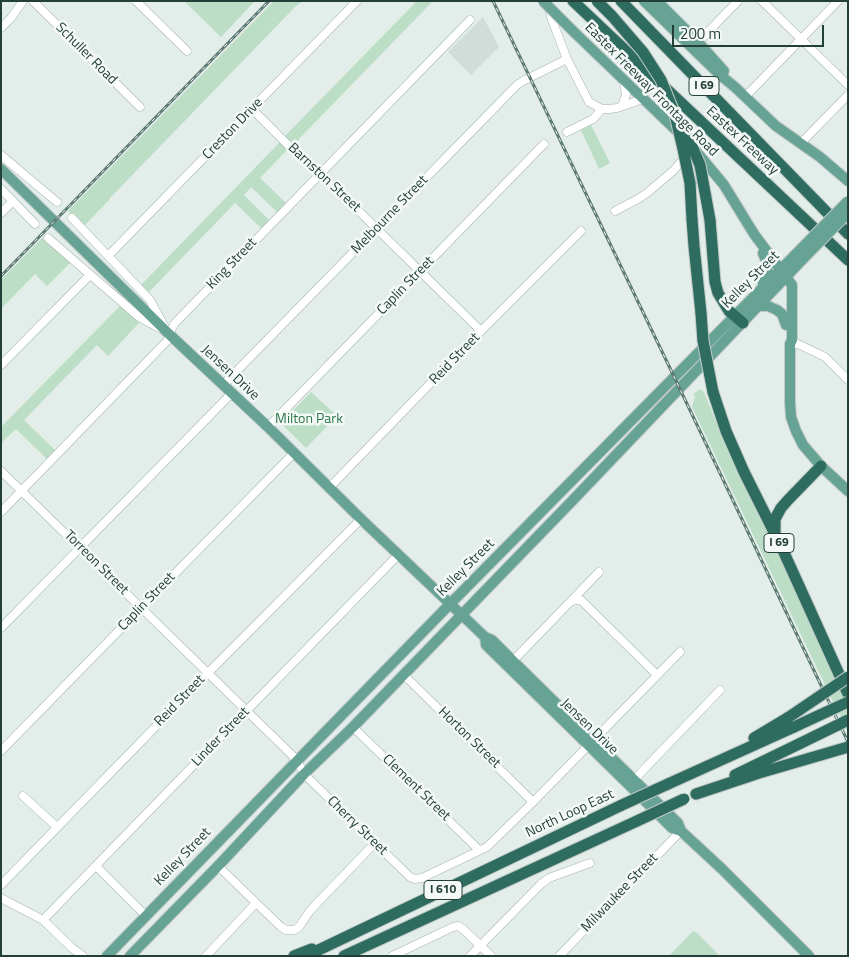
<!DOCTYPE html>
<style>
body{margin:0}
#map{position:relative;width:849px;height:957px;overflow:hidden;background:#e3ede9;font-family:"Titillium Web",sans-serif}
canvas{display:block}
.frame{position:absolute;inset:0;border:2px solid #223f38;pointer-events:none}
.scale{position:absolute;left:672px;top:25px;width:152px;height:22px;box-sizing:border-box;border:2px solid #223f38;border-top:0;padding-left:6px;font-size:15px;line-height:18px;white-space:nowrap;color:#223f38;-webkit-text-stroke:4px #f4f9f7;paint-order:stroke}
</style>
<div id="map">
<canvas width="849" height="957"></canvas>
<div class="frame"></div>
<div class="scale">200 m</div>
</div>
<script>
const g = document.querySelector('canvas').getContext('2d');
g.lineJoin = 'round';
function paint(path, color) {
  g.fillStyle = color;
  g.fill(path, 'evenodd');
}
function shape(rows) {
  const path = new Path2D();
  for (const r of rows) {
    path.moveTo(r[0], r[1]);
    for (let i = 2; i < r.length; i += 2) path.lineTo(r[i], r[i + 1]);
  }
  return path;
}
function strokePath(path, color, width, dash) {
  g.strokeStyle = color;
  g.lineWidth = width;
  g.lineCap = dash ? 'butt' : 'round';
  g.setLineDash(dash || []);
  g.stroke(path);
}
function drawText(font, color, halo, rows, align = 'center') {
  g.font = font + ' "Titillium Web",sans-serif';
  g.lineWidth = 5;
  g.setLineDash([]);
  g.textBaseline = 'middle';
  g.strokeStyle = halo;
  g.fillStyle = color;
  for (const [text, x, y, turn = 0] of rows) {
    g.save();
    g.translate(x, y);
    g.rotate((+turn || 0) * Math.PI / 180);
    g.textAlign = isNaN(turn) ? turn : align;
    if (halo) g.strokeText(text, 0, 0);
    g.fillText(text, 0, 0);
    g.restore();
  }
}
paint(shape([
 [483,17,499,47,471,75,448,52]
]), '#d1ddd8');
paint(shape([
 [184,1,255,1,221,37],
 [274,1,303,1,296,6,110,198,110,199,83,227,68,211],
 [417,1,433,1,294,144,285,136],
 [591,125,610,163,599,169,581,130],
 [281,141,289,148,260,178,287,204,278,213,251,187,244,195,270,221,262,229,235,203,149,292,141,285],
 [43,237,71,262,47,286,35,274,1,309,1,280],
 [120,306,140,322,108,356,97,345,24,420,56,451,48,460,16,429,1,443,1,427],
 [700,389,704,392,724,442,848,701,848,733,692,407,695,397,693,394],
 [311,392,337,416,306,448,281,423],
 [694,931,697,933,720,956,669,956,692,932]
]), '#bcdec6');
const minor = shape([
 [33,1,140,107],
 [136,1,187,51],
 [762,1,848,85],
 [549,8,552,20,567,59,589,102,602,109,609,109,617,108,643,99],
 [1,28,11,18,23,1],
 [698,42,738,1],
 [745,97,838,1],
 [622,106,626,95,624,80],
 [252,109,287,144,320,173,481,331],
 [567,132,593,119,602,109],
 [801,143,848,95],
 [1,155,57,202],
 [1,189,35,224],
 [615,211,638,199,647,193,673,171,686,156],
 [1,213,13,201],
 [72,218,150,300,164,326],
 [48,238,139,317,159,328],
 [108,256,357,1],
 [790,344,798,344,825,357,848,380],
 [1,365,90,275],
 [223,385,517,85,523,81,567,59],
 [268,427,544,144],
 [1,471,297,760,304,774,410,877,415,879,422,878,487,847,533,802,680,652],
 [329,488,481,331,581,231],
 [1,512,168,340,172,328,175,323,470,20],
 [570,602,576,600,581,600,657,675],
 [1,628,232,393],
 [509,665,599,572],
 [404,675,533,802],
 [353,727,479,850],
 [1,751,141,608,294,453],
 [631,783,720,690],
 [23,796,57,827],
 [96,866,145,915],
 [218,866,281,927,286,930,294,930,299,927,309,912,320,900,375,843],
 [1,885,208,673,361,519],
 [1,898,43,920,72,948,83,956],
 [43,920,399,554],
 [206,956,256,903],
 [392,956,453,927,458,926,463,929,491,956],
 [470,956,541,884,549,878,590,863],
 [559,956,681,831]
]);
const major = shape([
 [644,1,719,74,736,88,776,126,820,157,848,181],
 [657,1,698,42,724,71],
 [574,32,682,136],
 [695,150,724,185,754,234,792,285,792,340,790,344,790,402,791,417,796,431,803,445,821,466,848,491],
 [1,169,169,334,268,427,361,519,485,637,492,640,513,661,678,823,681,831],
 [763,253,768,266,766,277,763,284],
 [759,306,768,306,777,310,782,314,786,325],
 [485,637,486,645,629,785,672,828,681,831,722,869,809,956],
 [107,956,450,604,796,254],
 [130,956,218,866,304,774,353,727,572,501,802,260]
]);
const highway = shape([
 [573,1,848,260],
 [621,1,848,234],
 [692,219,694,246,701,313],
 [710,220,715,282,718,293,729,311,743,323],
 [713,392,726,431,744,472,781,546,848,694],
 [775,532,775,519,781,508,788,500,821,466],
 [754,738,789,717],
 [735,775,801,743],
 [668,784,794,727],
 [696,794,759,773,848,747],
 [294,956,312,949],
 [306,956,622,805],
 [344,956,637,821]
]);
strokePath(minor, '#a5b5b0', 9);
strokePath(major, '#c1c9c7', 12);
strokePath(highway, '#c1c9c7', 13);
strokePath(minor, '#fff', 8);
strokePath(major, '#67a395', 10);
strokePath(highway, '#2e6c60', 11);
const rail = shape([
 [493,1,668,364,848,742],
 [1,276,269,1]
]);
strokePath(rail, '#5d7a73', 3);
strokePath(rail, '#f4f9f7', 1, [4]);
const majorBridge = shape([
 [543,1,574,32],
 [796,254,848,201],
 [802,260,848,213]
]);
const highwayBridge = shape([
 [597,1,612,16,643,52,661,80,675,115,683,149,690,183,692,219],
 [683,129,689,139,700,165,710,220],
 [701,313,703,341,713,392],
 [789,717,848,677],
 [794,727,848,702],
 [801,743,848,720],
 [622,805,668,784],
 [637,821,684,799]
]);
strokePath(majorBridge, '#c1c9c7', 12, []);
strokePath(highwayBridge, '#c1c9c7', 13, []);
strokePath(majorBridge, '#67a395', 10);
strokePath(highwayBridge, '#2e6c60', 11);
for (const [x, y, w] of [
 [704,86,30],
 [779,543,30],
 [443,890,38]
]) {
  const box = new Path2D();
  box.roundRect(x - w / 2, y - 9.5, w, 19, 4);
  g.fillStyle = '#f4f9f7';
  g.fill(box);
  strokePath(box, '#223f38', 1);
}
drawText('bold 12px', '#223f38', null, [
 ["I 69",704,86],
 ["I 69",779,543],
 ["I 610",443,890]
]);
drawText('14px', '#223f38', '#f4f9f7', [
 ["Schuller Road",86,54,45],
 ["Eastex Freeway Frontage Road",651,90,45],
 ["Creston Drive",233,129,-46],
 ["Eastex Freeway",742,141,43],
 ["Barnston Street",324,178,43],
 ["Melbourne Street",390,215,-46],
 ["King Street",232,264,-46],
 ["Kelley Street",751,280,-45],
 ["Caplin Street",406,286,-46],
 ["Reid Street",455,359,-46],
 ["Jensen Drive",230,373,43],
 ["Torreon Street",96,563,45],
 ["Kelley Street",466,568,-45],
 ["Caplin Street",147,602,-46],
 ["Reid Street",180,701,-46],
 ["Jensen Drive",589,727,44],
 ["Linder Street",221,737,-46],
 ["Horton Street",469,738,44],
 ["Clement Street",416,788,44],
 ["North Loop East",570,814,-25],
 ["Cherry Street",357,826,44],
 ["Kelley Street",183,857,-46],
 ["Milwaukee Street",620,893,-46]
]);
drawText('14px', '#2c764a', '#f4f9f7', [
 ["Milton Park",309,420]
]);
</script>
